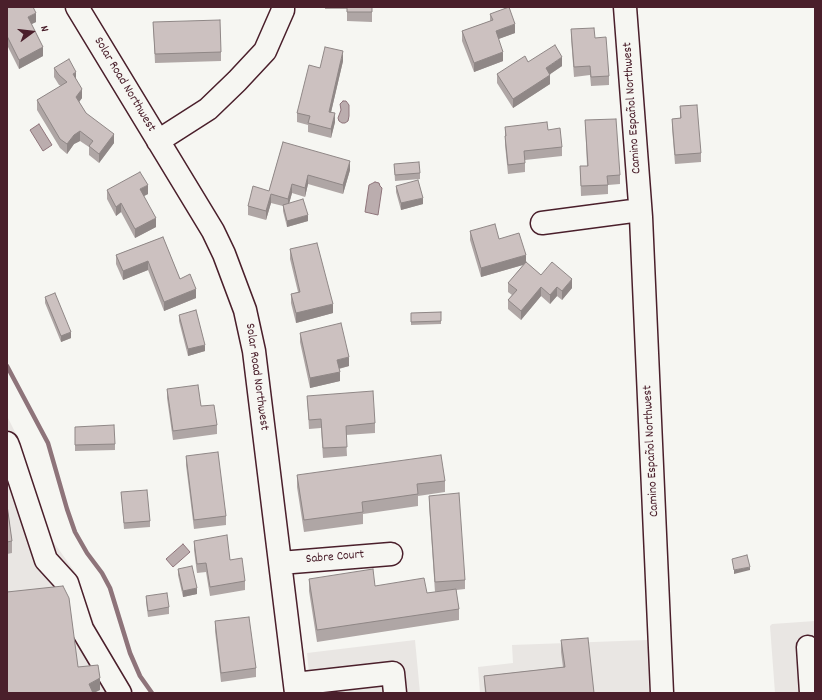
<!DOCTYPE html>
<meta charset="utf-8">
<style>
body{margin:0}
#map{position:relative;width:822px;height:700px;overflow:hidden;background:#f6f6f2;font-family:Dekko,sans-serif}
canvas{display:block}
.frame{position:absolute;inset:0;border:8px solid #4a1f2b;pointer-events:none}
.north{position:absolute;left:12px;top:12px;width:40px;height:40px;-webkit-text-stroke:3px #f6f6f2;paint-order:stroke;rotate:75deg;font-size:11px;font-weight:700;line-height:16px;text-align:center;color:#4a1f2b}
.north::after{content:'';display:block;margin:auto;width:14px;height:18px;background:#4a1f2b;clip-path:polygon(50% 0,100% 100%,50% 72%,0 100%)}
</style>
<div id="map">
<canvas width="822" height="700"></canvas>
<div class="frame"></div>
<div class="north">N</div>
</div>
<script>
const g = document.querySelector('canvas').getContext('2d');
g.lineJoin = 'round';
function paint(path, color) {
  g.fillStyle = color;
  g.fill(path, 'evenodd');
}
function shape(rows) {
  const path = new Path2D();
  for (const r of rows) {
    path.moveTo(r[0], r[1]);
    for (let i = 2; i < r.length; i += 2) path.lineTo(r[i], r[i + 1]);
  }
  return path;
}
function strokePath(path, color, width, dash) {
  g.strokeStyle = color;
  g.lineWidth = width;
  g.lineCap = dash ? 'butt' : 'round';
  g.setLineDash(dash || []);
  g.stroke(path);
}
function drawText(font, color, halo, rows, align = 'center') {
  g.font = font + ' Dekko,sans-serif';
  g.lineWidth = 3;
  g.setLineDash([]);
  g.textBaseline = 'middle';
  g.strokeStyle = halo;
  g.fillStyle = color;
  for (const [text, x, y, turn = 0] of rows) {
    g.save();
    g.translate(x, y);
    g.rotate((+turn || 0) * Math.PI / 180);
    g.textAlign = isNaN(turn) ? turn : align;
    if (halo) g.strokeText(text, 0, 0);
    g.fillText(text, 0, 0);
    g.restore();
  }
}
paint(shape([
 [7,416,18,438,47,533,75,572,100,639,129,693,7,693],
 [815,621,815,693,775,693,770,626,772,624],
 [415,640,420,693,311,693,307,653],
 [648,640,649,693,480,693,478,667,513,663,512,645]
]), '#e9e6e3');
const water = shape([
 [343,101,346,101,349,105,349,116,348,121,345,123,342,123,339,121,338,118,341,110,340,104,343,101],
 [39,124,52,145,43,151,30,130,39,124],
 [375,182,379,183,380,186,382,188,378,215,365,212,369,185,375,182],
 [183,544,190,552,173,567,166,559,183,544]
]);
paint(water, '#bbadae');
strokePath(water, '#8e747a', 1);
strokePath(shape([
 [7,366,48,443,67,509,75,532,87,553,102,573,110,588,130,653,140,676,152,693]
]), '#8e747a', 4.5);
const minor = shape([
 [77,7,213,231,224,254,245,310,254,351,296,693],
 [625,7,641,217,662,693],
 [158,141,208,109,237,81,265,51,283,10,283,7],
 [542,223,640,210],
 [7,443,9,448,46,560,67,583,82,629,120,693],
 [280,563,391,554],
 [808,647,811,693],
 [295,684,393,673,395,693]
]);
strokePath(minor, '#4a1f2b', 25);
strokePath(minor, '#f6f6f2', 22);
paint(shape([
 [7,7,36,22,31,24,43,56,19,69,7,45],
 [325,7,372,7,372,22,347,21,347,9,325,9],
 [490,14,515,33,498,39,503,61,474,72,462,41,462,31,490,21],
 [153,22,221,52,221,61,155,63],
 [571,29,595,38,609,76,609,85,591,86,590,75,574,77,571,38],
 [343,61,331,112,335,122,331,138,308,132,308,125,297,122,297,113,320,68],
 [528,62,562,66,550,74,550,84,513,108,497,83,497,74],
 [54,68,76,79,82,98,79,102,86,113,114,143,99,163,89,155,89,147,80,141,74,144,67,154,60,148,37,110,37,100,61,86,59,85,54,77],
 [680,106,701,153,701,162,675,164,672,128,672,119,680,118],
 [585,120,620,175,620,184,608,185,608,194,581,196,580,166,587,166],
 [505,127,548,130,562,147,562,156,525,160,525,172,508,174,505,145],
 [283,142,350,170,343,194,308,184,305,197,292,193,289,203,308,221,287,227,283,211,283,206,271,203,266,220,248,215,248,206,269,191],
 [394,164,420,173,420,179,395,181],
 [396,186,423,204,401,210,396,192],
 [107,190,148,194,144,196,156,227,135,238,121,212,116,216,107,199],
 [470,231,499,239,541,275,572,288,562,300,557,296,550,304,541,296,521,320,508,309,508,300,512,295,508,292,508,283,523,265,481,277,470,240],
 [163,237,180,279,196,298,164,311,148,270,123,280,116,264,116,255],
 [290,249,333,313,296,323,291,303,291,294,298,292,290,259],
 [45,297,71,338,61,342,45,303],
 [441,312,441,324,411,325,411,313],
 [179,315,205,351,188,356,179,321],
 [300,333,349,366,339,369,340,381,310,388,300,342],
 [167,389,217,425,217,434,173,440,167,398],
 [307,396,375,423,375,433,346,435,347,456,323,458,321,428,309,429],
 [75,427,115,444,115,450,75,451],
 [186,456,226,516,226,525,194,529,186,465],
 [297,475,445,481,445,492,418,496,418,506,363,514,363,524,304,532,297,487],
 [121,492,150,521,150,527,124,529],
 [429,496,465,580,465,589,456,590,459,609,459,620,317,642,309,591,309,579,375,586,427,593,441,591,435,592,429,505],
 [7,505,12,541,12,553,7,554],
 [194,541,230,560,245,581,245,590,210,596,206,572,197,573,194,550],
 [178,569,197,594,183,597,178,575],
 [146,596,169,607,169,614,148,617,146,602],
 [215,621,256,668,256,677,221,682,215,631],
 [561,640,594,693,485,693,484,676,563,667,561,652]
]), '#afa6a5');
paint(shape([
 [36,13,36,22,28,26,28,17],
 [515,24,515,33,496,40,496,31],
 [43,47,43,56,19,69,19,60],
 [343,51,343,61,329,121,329,112],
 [503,52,503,61,474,72,474,63],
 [562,57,562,66,546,77,546,68],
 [76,72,76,81,73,74],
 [550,75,550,84,513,108,513,99],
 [82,89,82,98,76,106,76,97],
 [335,113,335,122,331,138,331,129],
 [80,131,80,141,74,144,67,154,67,144,74,135],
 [114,134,114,143,99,163,99,154],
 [350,161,350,170,343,194,343,185],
 [308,175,308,184,305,197,305,188],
 [292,184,292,193,288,208,288,199],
 [148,185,148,194,140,198,140,189],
 [271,194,271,203,266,220,266,211],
 [423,198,423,204,401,210,401,203],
 [121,203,121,212,116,216,116,207],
 [308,215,308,221,287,227,287,221],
 [156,218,156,227,135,238,135,229],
 [526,255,526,264,481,277,481,268],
 [148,261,148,270,123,280,123,271],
 [572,279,572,288,562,300,562,291],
 [541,287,541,296,521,320,521,311],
 [557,287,557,296,550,304,550,295],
 [196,289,196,298,164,311,164,302],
 [333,304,333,313,296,323,296,313],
 [71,332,71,338,61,342,61,336],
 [205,345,205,351,188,356,188,349],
 [349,357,349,366,337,369,337,360],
 [340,372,340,381,310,388,310,378],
 [750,567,750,570,734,574,734,570],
 [197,588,197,594,183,597,183,591],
 [100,678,100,690,94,693,89,693,89,684]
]), '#8f8786');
const building = shape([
 [7,7,33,7,36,13,28,17,43,47,19,60,7,36,7,7],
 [347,7,372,7,372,12,347,12,347,7],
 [509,7,515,24,496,31,503,52,474,63,462,31,493,20,490,14,509,7],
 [220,20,221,52,155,54,153,22,220,20],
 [594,28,595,38,606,37,609,76,591,77,590,66,574,67,571,29,594,28],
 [555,45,562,57,546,68,550,75,513,99,497,74,525,56,528,62,555,45],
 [325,47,343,51,329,112,335,113,331,129,308,123,310,116,297,113,309,65,320,68,325,47],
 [69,59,76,72,73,74,82,89,76,97,86,113,114,134,99,154,89,146,93,141,80,131,74,135,67,144,60,139,37,100,67,82,59,75,54,68,69,59],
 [697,105,701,153,675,155,672,119,681,118,680,106,697,105],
 [616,119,620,175,607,176,608,185,581,186,580,166,588,166,585,120,616,119],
 [547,122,548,130,560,128,562,147,524,151,525,163,508,165,505,136,506,136,505,127,547,122],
 [283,142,350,161,343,185,308,175,305,188,292,184,288,199,271,194,266,211,248,206,253,186,269,191,283,142],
 [419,162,420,173,395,175,394,164,419,162],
 [140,172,148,185,140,189,156,218,135,229,121,203,116,207,107,190,140,172],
 [418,180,423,198,401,203,396,186,418,180],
 [303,199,308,215,287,221,283,205,303,199],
 [495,224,499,239,519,233,526,255,481,268,470,231,495,224],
 [163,237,180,279,190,274,196,289,164,302,148,261,123,271,116,255,163,237],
 [317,243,333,304,296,313,291,294,300,292,290,249,317,243],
 [526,262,541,275,552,262,572,279,562,291,557,287,550,295,541,287,521,311,508,300,517,290,508,283,526,262],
 [55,293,71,332,61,336,45,297,55,293],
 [196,310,205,345,188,349,179,315,196,310],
 [441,312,441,321,411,322,411,313,441,312],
 [341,323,349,357,337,360,340,372,310,378,300,333,341,323],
 [198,385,201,406,214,405,217,425,173,431,167,389,198,385],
 [373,391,375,423,346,426,347,447,323,448,321,419,309,420,307,396,373,391],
 [114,425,115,444,75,445,75,427,114,425],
 [218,452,226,516,194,520,186,456,218,452],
 [441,455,445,481,417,484,418,494,362,502,363,512,304,520,297,475,441,455],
 [147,490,150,521,124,523,121,492,147,490],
 [459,493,465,580,435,582,429,496,459,493],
 [7,505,12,541,7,542,7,505],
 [227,535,230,560,242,558,245,581,210,587,206,563,197,564,194,541,227,535],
 [747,555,750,567,734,570,732,559,747,555],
 [192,566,197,588,183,591,178,569,192,566],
 [373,569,375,586,424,578,427,593,456,589,459,609,317,630,309,579,373,569],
 [63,586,69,598,78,667,98,665,100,678,89,684,93,693,7,693,7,592,63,586],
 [167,593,169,607,148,611,146,596,167,593],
 [249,617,256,668,221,673,215,621,249,617],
 [588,638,594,693,486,693,484,676,565,667,561,640,588,638]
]);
paint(building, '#ccc1c0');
strokePath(building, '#8f8786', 1);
drawText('13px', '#4a1f2b', '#f6f6f2', [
 ["Solar Road Northwest",124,85,59],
 ["Camino Español Northwest",633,108,-94],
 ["Solar Road Northwest",256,377,82],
 ["Camino Español Northwest",652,451,-93],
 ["Sabre Court",335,558,-5]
]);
</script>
